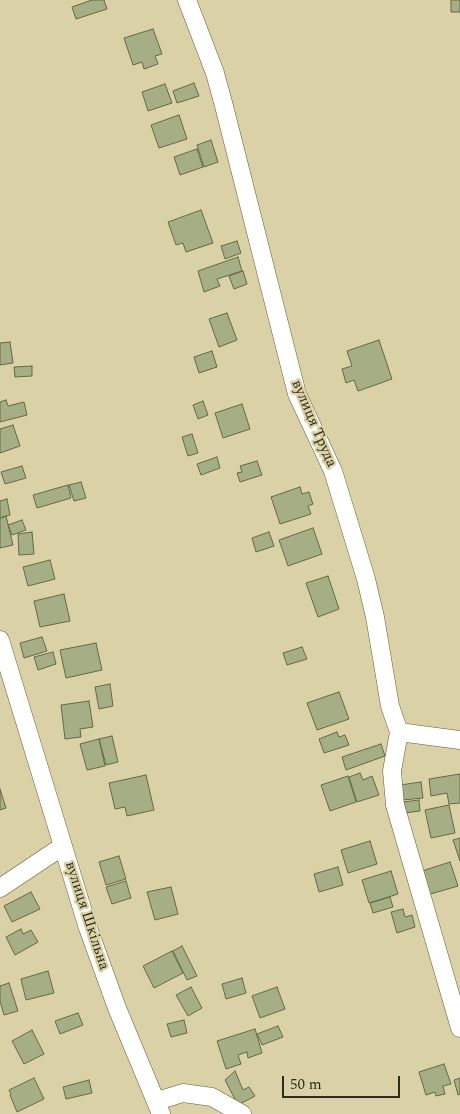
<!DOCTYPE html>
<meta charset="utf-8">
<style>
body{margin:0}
#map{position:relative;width:460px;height:1114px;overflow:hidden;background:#dad1a6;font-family:Spectral,serif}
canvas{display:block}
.scale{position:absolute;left:282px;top:1076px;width:118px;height:22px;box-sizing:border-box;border:2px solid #312d1d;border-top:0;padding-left:6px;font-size:15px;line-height:18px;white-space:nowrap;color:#312d1d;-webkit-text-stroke:4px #dad1a6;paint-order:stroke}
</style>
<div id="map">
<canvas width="460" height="1114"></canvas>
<div class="scale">50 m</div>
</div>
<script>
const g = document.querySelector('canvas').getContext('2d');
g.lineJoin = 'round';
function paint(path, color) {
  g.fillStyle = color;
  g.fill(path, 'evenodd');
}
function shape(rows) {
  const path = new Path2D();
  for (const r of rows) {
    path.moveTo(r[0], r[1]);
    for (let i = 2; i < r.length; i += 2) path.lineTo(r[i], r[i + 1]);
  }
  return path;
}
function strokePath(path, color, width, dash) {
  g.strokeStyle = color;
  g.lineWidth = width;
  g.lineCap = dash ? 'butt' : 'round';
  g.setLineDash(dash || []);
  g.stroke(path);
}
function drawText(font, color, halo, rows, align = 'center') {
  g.font = font + ' Spectral,serif';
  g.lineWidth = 4.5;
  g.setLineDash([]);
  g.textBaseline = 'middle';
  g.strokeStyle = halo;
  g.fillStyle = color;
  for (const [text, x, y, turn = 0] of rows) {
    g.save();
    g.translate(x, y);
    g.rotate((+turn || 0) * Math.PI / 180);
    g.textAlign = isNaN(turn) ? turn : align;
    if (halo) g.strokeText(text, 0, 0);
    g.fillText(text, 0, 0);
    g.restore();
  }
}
const building = shape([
 [92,0,104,0,107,9,76,19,72,7,92,0],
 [451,0,460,0,460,12,451,12,451,0],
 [153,29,162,54,155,56,158,64,144,69,142,62,133,65,124,38,153,29],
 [194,83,199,96,177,103,173,91,194,83],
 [165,84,172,103,148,111,142,92,165,84],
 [179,115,187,139,159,148,151,125,179,115],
 [211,140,218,162,204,167,197,145,211,140],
 [197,149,203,167,180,175,174,157,197,149],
 [201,210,213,243,186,252,183,243,176,245,168,222,201,210],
 [237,241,241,253,225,259,221,246,237,241],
 [238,257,242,271,217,279,220,286,204,292,198,271,238,257],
 [243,271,247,284,234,289,229,276,243,271],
 [227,313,237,340,219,347,209,319,227,313],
 [379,340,392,379,358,391,354,380,346,383,342,369,352,366,347,351,379,340],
 [10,342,13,363,0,365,0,343,10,342],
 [212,351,217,367,199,373,194,357,212,351],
 [32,366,32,376,15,377,14,367,32,366],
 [6,400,8,406,24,402,27,415,0,422,0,402,6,400],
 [203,401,208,415,198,419,193,405,203,401],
 [242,404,250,429,223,438,215,413,242,404],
 [13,425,20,446,0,453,0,429,13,425],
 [192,434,198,453,188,456,182,437,192,434],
 [217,457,220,468,201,475,197,464,217,457],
 [257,461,262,475,240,482,237,473,242,472,240,466,257,461],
 [22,466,26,478,5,484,1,472,22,466],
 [81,482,86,498,74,501,69,485,81,482],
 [68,485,71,498,37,508,33,495,68,485],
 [300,487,302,494,309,492,313,504,308,506,311,514,280,524,271,497,300,487],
 [7,499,10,515,0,518,0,501,7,499],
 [6,516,13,545,0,548,0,518,6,516],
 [22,520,26,530,12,535,8,525,22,520],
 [313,528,322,554,288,566,279,540,313,528],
 [32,532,34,554,19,555,18,534,32,532],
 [269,532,274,546,256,552,252,538,269,532],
 [50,560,55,579,28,586,23,567,50,560],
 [328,576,339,609,318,617,306,583,328,576],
 [64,594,70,621,40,627,34,601,64,594],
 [42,637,47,651,24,658,20,643,42,637],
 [96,643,102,670,66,678,60,650,96,643],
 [302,647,307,659,287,665,283,653,302,647],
 [53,652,56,664,38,670,34,657,53,652],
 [110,684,113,706,99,709,95,687,110,684],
 [339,692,349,719,317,730,307,703,339,692],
 [89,701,93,727,80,729,81,737,65,739,61,705,89,701],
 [337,732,339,737,345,735,349,745,324,753,319,739,337,732],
 [112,736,118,762,106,765,99,739,112,736],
 [99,739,105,766,87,770,80,744,99,739],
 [381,744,385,756,346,770,342,757,381,744],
 [360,773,363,780,372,776,379,795,357,802,349,777,360,773],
 [460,774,460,803,449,804,447,793,431,796,429,779,460,774],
 [146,775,154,810,127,816,125,807,115,809,109,783,146,775],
 [348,776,356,802,330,811,321,785,348,776],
 [421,782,423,798,402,800,400,785,421,782],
 [0,789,6,808,0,810,0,789],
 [419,800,420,811,404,813,403,802,419,800],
 [449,805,455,833,431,838,425,810,449,805],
 [460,838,460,861,453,840,460,838],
 [370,841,377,864,348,873,341,850,370,841],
 [119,856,126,879,106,885,99,862,119,856],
 [450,862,458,886,427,895,419,872,450,862],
 [338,867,343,885,319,892,314,874,338,867],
 [391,871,398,894,369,903,362,880,391,871],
 [126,881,131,898,112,904,106,887,126,881],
 [171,887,178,914,155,920,147,892,171,887],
 [31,892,40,909,12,922,4,906,31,892],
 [390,897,393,907,373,913,370,903,390,897],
 [403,909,405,917,412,915,415,927,397,933,391,912,403,909],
 [21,929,23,934,31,930,38,942,15,955,6,937,21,929],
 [182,946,197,976,187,980,173,951,182,946],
 [172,951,183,973,154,988,143,966,172,951],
 [48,971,54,993,26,1000,21,979,48,971],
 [242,978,246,993,226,999,222,984,242,978],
 [9,983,18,1011,4,1015,0,1001,0,986,9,983],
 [191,987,202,1008,188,1016,176,995,191,987],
 [277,987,285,1009,260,1018,252,996,277,987],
 [78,1013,83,1025,60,1034,55,1021,78,1013],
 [184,1020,187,1033,171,1037,167,1024,184,1020],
 [278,1026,283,1037,262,1045,257,1034,278,1026],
 [255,1029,262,1053,248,1058,247,1052,238,1055,241,1064,226,1069,217,1041,255,1029],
 [32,1030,44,1054,24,1064,12,1041,32,1030],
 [444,1064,451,1084,443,1086,445,1094,436,1096,435,1092,426,1095,419,1072,444,1064],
 [235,1071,243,1090,249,1087,255,1096,238,1105,225,1080,235,1071],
 [34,1078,44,1099,17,1112,10,1095,11,1094,9,1090,34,1078],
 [460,1078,460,1094,458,1095,454,1080,460,1078],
 [89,1080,92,1093,66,1099,63,1087,89,1080]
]);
paint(building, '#a6ae85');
strokePath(building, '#636a43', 1);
const minor = shape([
 [187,0,215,73,224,106,297,394,333,471,366,579,375,617,390,706,399,732],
 [0,640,88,928,117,1008,161,1114],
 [399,732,392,771,395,805,460,1028],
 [399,732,460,740],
 [0,888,63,846],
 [157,1101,183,1093,212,1097,242,1114]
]);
strokePath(minor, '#635b34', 19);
strokePath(minor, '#fff', 18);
drawText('15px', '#312d1d', '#dad1a6', [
 ["вулиця Труда",313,424,67],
 ["вулиця Шкільна",86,916,72]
]);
</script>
